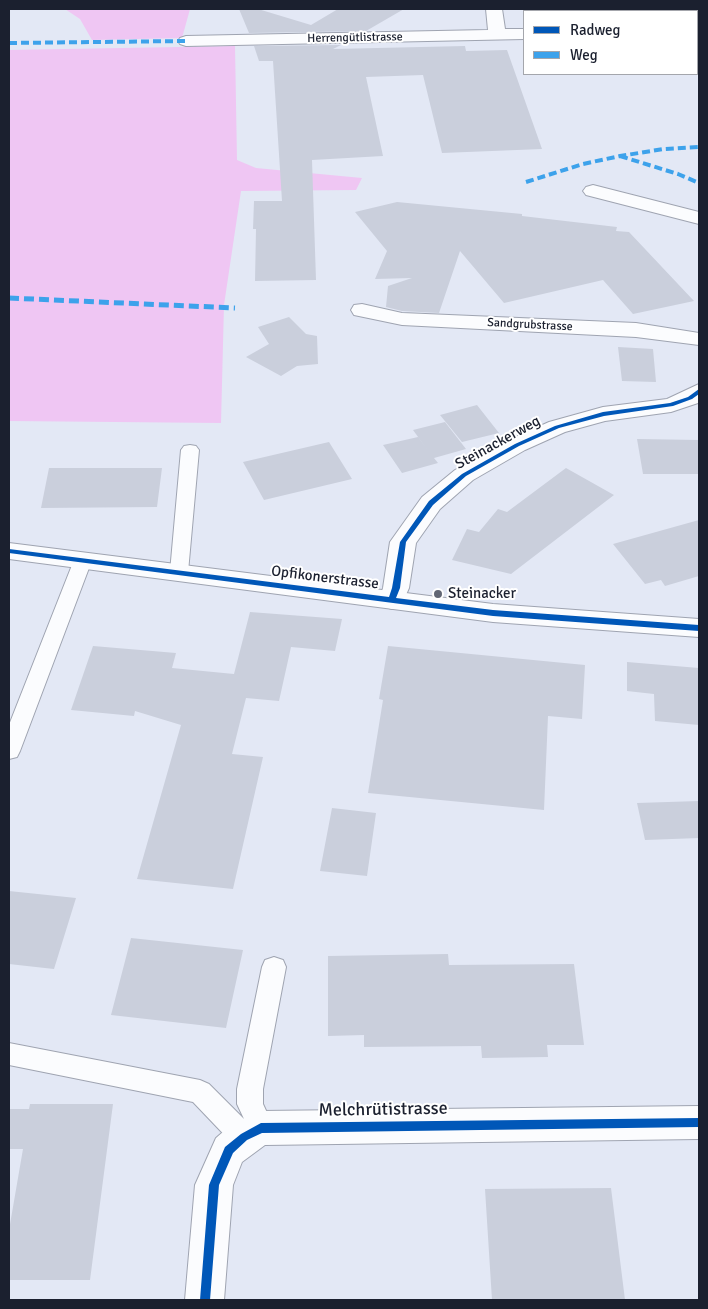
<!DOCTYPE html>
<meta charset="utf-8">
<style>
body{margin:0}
#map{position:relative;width:708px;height:1309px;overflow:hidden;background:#e3e8f5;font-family:Signika,sans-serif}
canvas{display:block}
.frame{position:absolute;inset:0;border:10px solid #1b202f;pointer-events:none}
.legend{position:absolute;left:523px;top:10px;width:175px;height:65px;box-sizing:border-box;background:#fff;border:1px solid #a4a6ac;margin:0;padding:6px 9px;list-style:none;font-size:15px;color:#1b202f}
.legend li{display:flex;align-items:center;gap:10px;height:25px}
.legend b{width:25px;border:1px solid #a4a6ac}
</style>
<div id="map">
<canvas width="708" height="1309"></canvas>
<div class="frame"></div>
<ul class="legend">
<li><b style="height:6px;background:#0057b8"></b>Radweg</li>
<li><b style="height:6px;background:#3da2eb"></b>Weg</li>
</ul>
</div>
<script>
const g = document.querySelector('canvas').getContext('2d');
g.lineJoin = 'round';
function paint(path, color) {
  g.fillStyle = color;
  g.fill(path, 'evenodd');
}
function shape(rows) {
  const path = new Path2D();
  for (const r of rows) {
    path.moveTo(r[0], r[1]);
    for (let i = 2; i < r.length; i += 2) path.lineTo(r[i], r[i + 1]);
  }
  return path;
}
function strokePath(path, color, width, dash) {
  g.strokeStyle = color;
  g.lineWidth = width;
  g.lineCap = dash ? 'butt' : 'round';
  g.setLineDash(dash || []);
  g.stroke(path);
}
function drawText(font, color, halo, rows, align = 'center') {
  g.font = font + ' Signika,sans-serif';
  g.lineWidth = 4;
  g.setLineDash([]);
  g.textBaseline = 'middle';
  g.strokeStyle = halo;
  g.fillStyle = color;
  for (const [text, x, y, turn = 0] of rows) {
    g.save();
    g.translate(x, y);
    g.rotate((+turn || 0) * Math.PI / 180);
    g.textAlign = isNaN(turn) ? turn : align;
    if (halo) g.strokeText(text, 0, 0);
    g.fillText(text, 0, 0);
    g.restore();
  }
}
paint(shape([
 [65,9,190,9,182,38,92,40,80,19],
 [235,46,237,160,256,168,362,178,356,190,241,191,224,305,221,423,9,421,9,50]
]), '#efc6f3');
paint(shape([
 [239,9,258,9,311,25,338,9,404,9,366,31,249,33],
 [341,45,333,49,465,46,466,51,507,50,542,149,442,153,423,75,366,77,383,156,312,160,316,280,255,281,256,229,253,229,254,201,282,201,273,61,259,61,254,46],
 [397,202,522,214,522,216,617,227,616,231,629,232,694,301,633,314,603,280,504,303,460,251,439,313,402,311,386,307,388,286,412,278,375,279,387,251,355,212],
 [289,317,306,334,317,336,318,364,297,366,281,376,246,357,269,344,258,327],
 [618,347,653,349,656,382,622,381],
 [477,405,499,433,462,442,440,415],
 [445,422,466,449,434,458,438,463,402,473,383,445,418,437,429,452,413,430],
 [637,439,699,440,699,474,643,474],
 [329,442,352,479,264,500,243,462],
 [49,468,162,468,157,507,41,508],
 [566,468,614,495,511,574,452,560,467,529,479,532,498,509,507,512],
 [699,520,699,576,665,586,661,580,645,584,613,544],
 [250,612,342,619,335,651,291,647,279,701,246,698,232,754,263,757,233,889,137,879,181,725,135,711,134,716,71,710,93,646,176,653,172,668,234,674],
 [388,646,585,665,582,719,548,716,544,810,368,793,383,700,379,699],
 [627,662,699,668,699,725,655,721,654,694,627,691],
 [699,801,699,838,645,840,637,803],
 [332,808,376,813,367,876,320,871],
 [9,891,76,898,54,969,9,964],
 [131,938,243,950,226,1028,111,1015],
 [448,954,449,965,574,964,584,1045,547,1045,548,1057,482,1058,481,1046,364,1047,364,1035,328,1036,328,956],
 [30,1104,113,1104,90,1280,9,1280,9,1230,23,1149,9,1149,9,1109,29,1109],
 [611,1188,625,1300,492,1300,485,1189]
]), '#cacfdc');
const service = shape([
 [190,445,196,446,199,450,188,572,186,576,179,578,172,576,170,572,181,450,184,446,190,445],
 [83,554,90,556,92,560,20,751,17,757,9,759,9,725,74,560,76,556,83,554],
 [274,957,283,960,286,967,263,1089,263,1104,274,1128,270,1137,261,1140,257,1138,253,1146,244,1149,235,1146,193,1102,9,1065,9,1043,200,1080,209,1084,244,1119,237,1104,237,1089,262,967,265,960,274,957]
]);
const minor = shape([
 [486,9,502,9,505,29,524,29,524,39,186,46,180,44,178,41,180,38,186,36,488,30,486,9],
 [697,19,699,19,699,29,697,29,697,19],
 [593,185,699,212,699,224,586,195,583,191,586,187,593,185],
 [362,304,402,313,636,323,699,333,699,345,636,337,402,325,354,315,351,310,354,305,362,304],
 [699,384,698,403,671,412,605,421,565,432,525,450,473,480,440,509,416,543,409,588,401,606,392,609,383,606,379,600,383,588,390,542,422,497,455,470,509,440,549,422,603,407,667,399,699,384],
 [699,1106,699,1139,265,1145,242,1162,233,1185,224,1300,185,1300,195,1185,216,1138,231,1125,261,1111,699,1106]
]);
const tertiary = shape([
 [9,543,493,604,699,619,699,637,493,622,9,559,9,543]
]);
strokePath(service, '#9fa4b1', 2);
strokePath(minor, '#9fa4b1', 2);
strokePath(tertiary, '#9fa4b1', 2);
paint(service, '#fbfcfe');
paint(minor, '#fbfcfe');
paint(tertiary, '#fbfcfe');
strokePath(shape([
 [9,43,186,41],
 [620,156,678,174,699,183],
 [526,182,583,164,620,156,664,149,699,147]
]), '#3da2eb', 4, [8, 4]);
strokePath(shape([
 [9,298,235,308]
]), '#3da2eb', 5, [10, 5]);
paint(shape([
 [699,389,699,394,692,399,673,406,604,416,559,428,519,446,466,476,433,505,406,542,400,588,396,598,493,610,699,625,699,631,493,616,9,553,9,549,389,597,392,588,400,542,429,501,462,474,515,444,555,426,603,412,670,403,688,397,699,389],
 [699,1118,699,1127,262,1133,247,1140,233,1153,219,1185,210,1300,200,1300,209,1185,225,1147,241,1134,261,1123,699,1118]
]), '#0057b8');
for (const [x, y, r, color] of [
 [438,594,5,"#616674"]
]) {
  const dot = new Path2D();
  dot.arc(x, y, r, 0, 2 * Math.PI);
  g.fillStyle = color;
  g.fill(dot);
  strokePath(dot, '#fff', 2);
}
drawText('12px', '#1b202f', '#fff', [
 ["Herrengütlistrasse",355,38,-1],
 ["Sandgrubstrasse",530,325,3]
]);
drawText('15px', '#1b202f', '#fff', [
 ["Steinackerweg",498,443,-29],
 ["Opfikonerstrasse",325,578,7]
]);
drawText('15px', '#1b202f', '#fff', [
 ["Steinacker",448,594]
], 'left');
drawText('18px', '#1b202f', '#fff', [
 ["Melchrütistrasse",383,1110,-1]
]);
</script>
